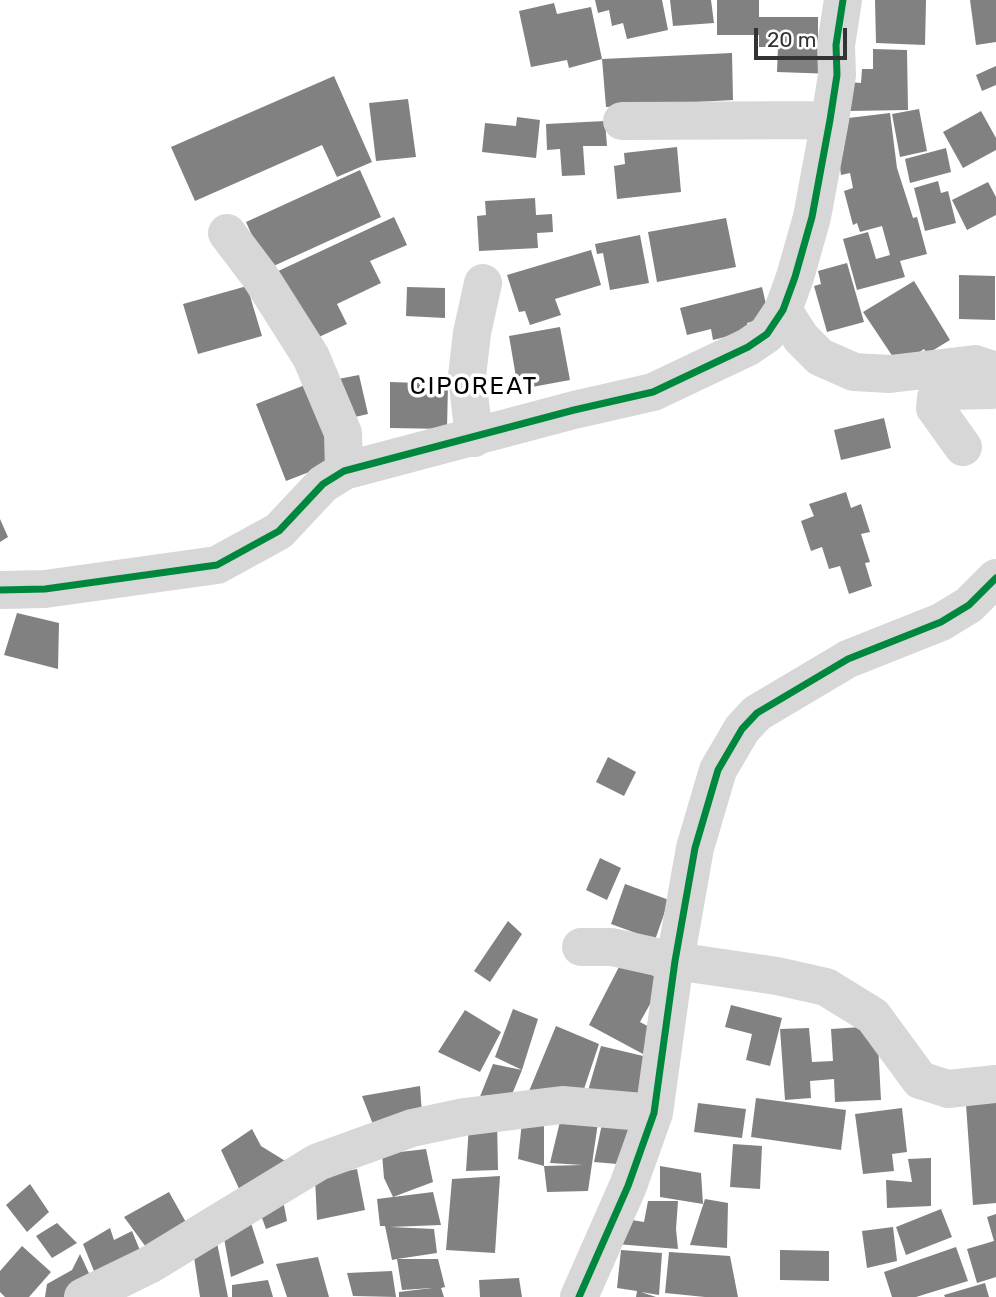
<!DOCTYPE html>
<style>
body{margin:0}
#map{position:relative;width:996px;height:1297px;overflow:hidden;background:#fff;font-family:Rubik,sans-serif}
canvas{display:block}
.scale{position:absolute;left:754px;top:28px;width:93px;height:32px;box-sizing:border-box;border:4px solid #333;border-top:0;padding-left:9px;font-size:21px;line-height:24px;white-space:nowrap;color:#333;-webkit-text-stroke:5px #fff;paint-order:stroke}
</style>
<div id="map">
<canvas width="996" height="1297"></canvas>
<div class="scale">20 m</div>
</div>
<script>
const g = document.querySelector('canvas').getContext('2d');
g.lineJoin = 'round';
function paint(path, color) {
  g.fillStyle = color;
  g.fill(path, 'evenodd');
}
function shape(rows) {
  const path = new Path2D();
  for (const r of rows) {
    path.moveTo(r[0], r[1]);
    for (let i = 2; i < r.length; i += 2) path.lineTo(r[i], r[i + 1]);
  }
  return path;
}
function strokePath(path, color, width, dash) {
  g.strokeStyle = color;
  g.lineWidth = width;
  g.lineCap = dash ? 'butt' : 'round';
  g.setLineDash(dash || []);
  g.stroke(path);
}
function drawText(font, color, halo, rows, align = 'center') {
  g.font = font + ' Rubik,sans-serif';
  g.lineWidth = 7;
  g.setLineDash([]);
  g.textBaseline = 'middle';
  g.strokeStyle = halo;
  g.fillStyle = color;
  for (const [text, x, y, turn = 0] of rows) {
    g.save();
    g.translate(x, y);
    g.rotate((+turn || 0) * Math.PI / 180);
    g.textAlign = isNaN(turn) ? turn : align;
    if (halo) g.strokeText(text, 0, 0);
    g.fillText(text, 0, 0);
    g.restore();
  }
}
paint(shape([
 [595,0,662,0,668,30,627,39,623,23,612,26,609,10,598,13],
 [670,0,711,0,714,23,673,26],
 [717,0,759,0,759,17,818,17,818,48,834,74,777,72,778,47,759,47,759,35,717,35],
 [875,0,926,0,925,45,876,43],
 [970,0,996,0,996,42,976,45],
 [554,3,557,14,591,7,602,59,569,68,567,60,531,67,519,11],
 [873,49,907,50,908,110,849,111,849,82,861,83,862,69,873,69],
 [732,53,733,100,606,107,602,59],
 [996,66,996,85,982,91,976,75],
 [334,76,372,162,337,177,322,145,195,201,171,147],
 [408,99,416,157,376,161,369,103],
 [919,109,927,151,900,157,892,114],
 [981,111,996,138,996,150,963,168,943,132],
 [890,113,897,168,913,218,917,217,927,254,900,261,905,277,857,290,843,239,868,232,876,259,890,255,882,226,860,232,857,223,853,225,844,191,853,188,850,173,841,175,838,151,844,150,840,119],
 [517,117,540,120,536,158,482,152,485,123,516,126],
 [605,121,607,146,583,146,585,175,562,176,560,149,547,150,546,124],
 [677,147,681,192,617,199,614,166,625,164,624,153],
 [946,148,951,172,910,183,905,159],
 [360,170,381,217,267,269,246,222],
 [938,181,941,193,948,191,956,223,925,231,914,188],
 [988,182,996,197,996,215,967,230,952,200],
 [535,198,536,215,552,214,553,232,537,233,538,248,479,251,477,216,486,215,485,201],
 [394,217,407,245,370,261,381,283,337,304,347,324,306,343,274,273],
 [726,218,736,267,657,282,648,232],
 [640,235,649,283,610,290,603,253,597,254,595,244],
 [591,250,601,285,555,299,561,315,530,325,525,311,519,312,507,275],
 [847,263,864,322,827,332,814,286,821,284,818,271],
 [959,275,995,276,995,320,959,319],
 [914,281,950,340,927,354,924,349,899,366,863,312],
 [247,286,262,336,198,354,183,304],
 [407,287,445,288,445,318,406,316],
 [762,287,769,317,747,323,749,331,713,340,711,329,687,335,680,308],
 [560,327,570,380,532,387,530,374,516,377,509,336],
 [359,375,368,414,342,420,333,380],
 [390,382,448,384,447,429,390,428],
 [305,385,335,462,286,481,256,404],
 [884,418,891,448,841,460,834,430],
 [846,492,851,508,861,504,870,532,861,534,870,562,865,563,872,586,849,594,840,566,829,569,822,547,811,551,801,521,814,516,809,504],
 [0,519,8,537,0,542],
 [17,613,59,623,58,669,4,655],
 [608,757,636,772,624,796,596,782],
 [600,858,621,868,607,900,586,890],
 [625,884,669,900,655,940,611,924],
 [508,921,522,934,490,982,474,971],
 [623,959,663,981,640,1022,655,1030,643,1054,589,1025],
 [731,1005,782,1018,770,1066,746,1060,752,1034,725,1027],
 [513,1009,538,1019,522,1070,506,1109,479,1099,493,1064,522,1070,495,1057],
 [465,1010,501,1032,480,1072,438,1052],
 [556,1026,599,1044,580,1101,527,1096],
 [877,1026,881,1100,835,1102,834,1079,810,1081,811,1098,785,1100,780,1029,809,1028,812,1062,833,1061,831,1029],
 [601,1046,656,1059,650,1109,585,1101],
 [420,1086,422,1114,374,1127,362,1096],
 [996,1088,996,1203,973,1205,965,1090],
 [756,1098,846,1110,841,1150,751,1137],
 [698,1103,746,1109,742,1138,694,1132],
 [902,1108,907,1152,892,1154,894,1171,863,1174,855,1114],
 [563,1109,599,1116,588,1191,547,1192,544,1166,583,1165,550,1163],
 [544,1111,544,1166,518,1159,523,1113],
 [497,1118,498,1170,466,1171,469,1125],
 [603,1119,644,1120,629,1165,594,1162],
 [252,1129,261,1146,295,1167,242,1195,221,1150],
 [733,1144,762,1146,760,1189,730,1187],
 [426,1149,433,1182,393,1197,384,1178,382,1154],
 [931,1158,931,1206,887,1208,886,1180,912,1182,908,1159],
 [660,1166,701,1173,703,1204,660,1197],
 [357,1169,365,1210,317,1220,315,1177],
 [500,1176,495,1253,446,1250,452,1179],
 [30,1184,49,1212,27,1232,6,1205],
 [169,1192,192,1233,151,1254,124,1217],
 [433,1192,441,1225,390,1227,434,1229,437,1253,397,1259,438,1259,445,1287,441,1288,444,1297,399,1297,399,1292,432,1288,402,1290,397,1259,392,1260,385,1226,380,1226,377,1199],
 [282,1195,287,1221,266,1229,258,1207],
 [705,1199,728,1203,727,1248,690,1245],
 [648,1201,678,1201,676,1229,678,1249,616,1244,626,1219,644,1222],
 [941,1209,952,1237,906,1255,896,1227],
 [996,1214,996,1277,977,1283,967,1249,994,1241,987,1217],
 [249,1217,264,1263,231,1277,222,1227],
 [57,1223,77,1243,52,1258,36,1236],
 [893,1227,897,1261,867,1268,862,1231],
 [110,1228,114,1240,132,1231,144,1260,98,1281,83,1244],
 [216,1238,228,1297,200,1297,192,1244],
 [22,1246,51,1272,29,1297,5,1297,0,1292,0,1271],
 [956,1247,968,1281,916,1297,892,1297,884,1272],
 [621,1250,662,1253,659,1295,641,1292,656,1297,636,1297,637,1291,617,1288],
 [780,1250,829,1251,829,1281,780,1280],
 [669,1252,730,1256,738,1297,705,1297,665,1293],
 [80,1254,94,1284,67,1297,45,1297,47,1284,72,1270],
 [318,1257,329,1297,287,1297,276,1264],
 [392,1271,396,1297,353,1296,347,1273],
 [519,1278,522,1297,480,1297,479,1280],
 [268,1280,273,1297,232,1297,232,1285],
 [985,1283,989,1297,945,1297,944,1295]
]), '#818181');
strokePath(shape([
 [622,121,830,120],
 [227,233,261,278,311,357,343,433,344,471],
 [783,310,801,338,820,357,854,372,890,374,975,364,996,371],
 [474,438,467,376,472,333,483,283],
 [963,447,935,408,936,398,947,391,992,390],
 [0,590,45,589,217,565,279,531,323,484,344,471,574,410,653,392,748,347,767,334,783,310,795,277,812,217,830,120,837,75,836,45,843,0],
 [581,947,612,947,675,961,777,976,826,987,873,1016,920,1080,948,1089,996,1084],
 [83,1297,149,1265,318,1162,412,1128,464,1117,562,1105,654,1113],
 [579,1297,628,1186,654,1113,675,961,695,848,718,770,742,729,757,713,848,659,941,622,969,605,996,578]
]), '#d7d7d7', 38);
strokePath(shape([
 [0,590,45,589,217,565,279,531,323,484,344,471,574,410,653,392,748,347,767,334,783,310,795,277,812,217,830,120,837,75,836,45,843,0],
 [579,1297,628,1186,654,1113,675,961,695,848,718,770,742,729,757,713,848,659,941,622,969,605,996,578]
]), '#00873e', 7);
g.letterSpacing = '2px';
drawText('24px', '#000', '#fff', [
 ["CIPOREAT",474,387]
]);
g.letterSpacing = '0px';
</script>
